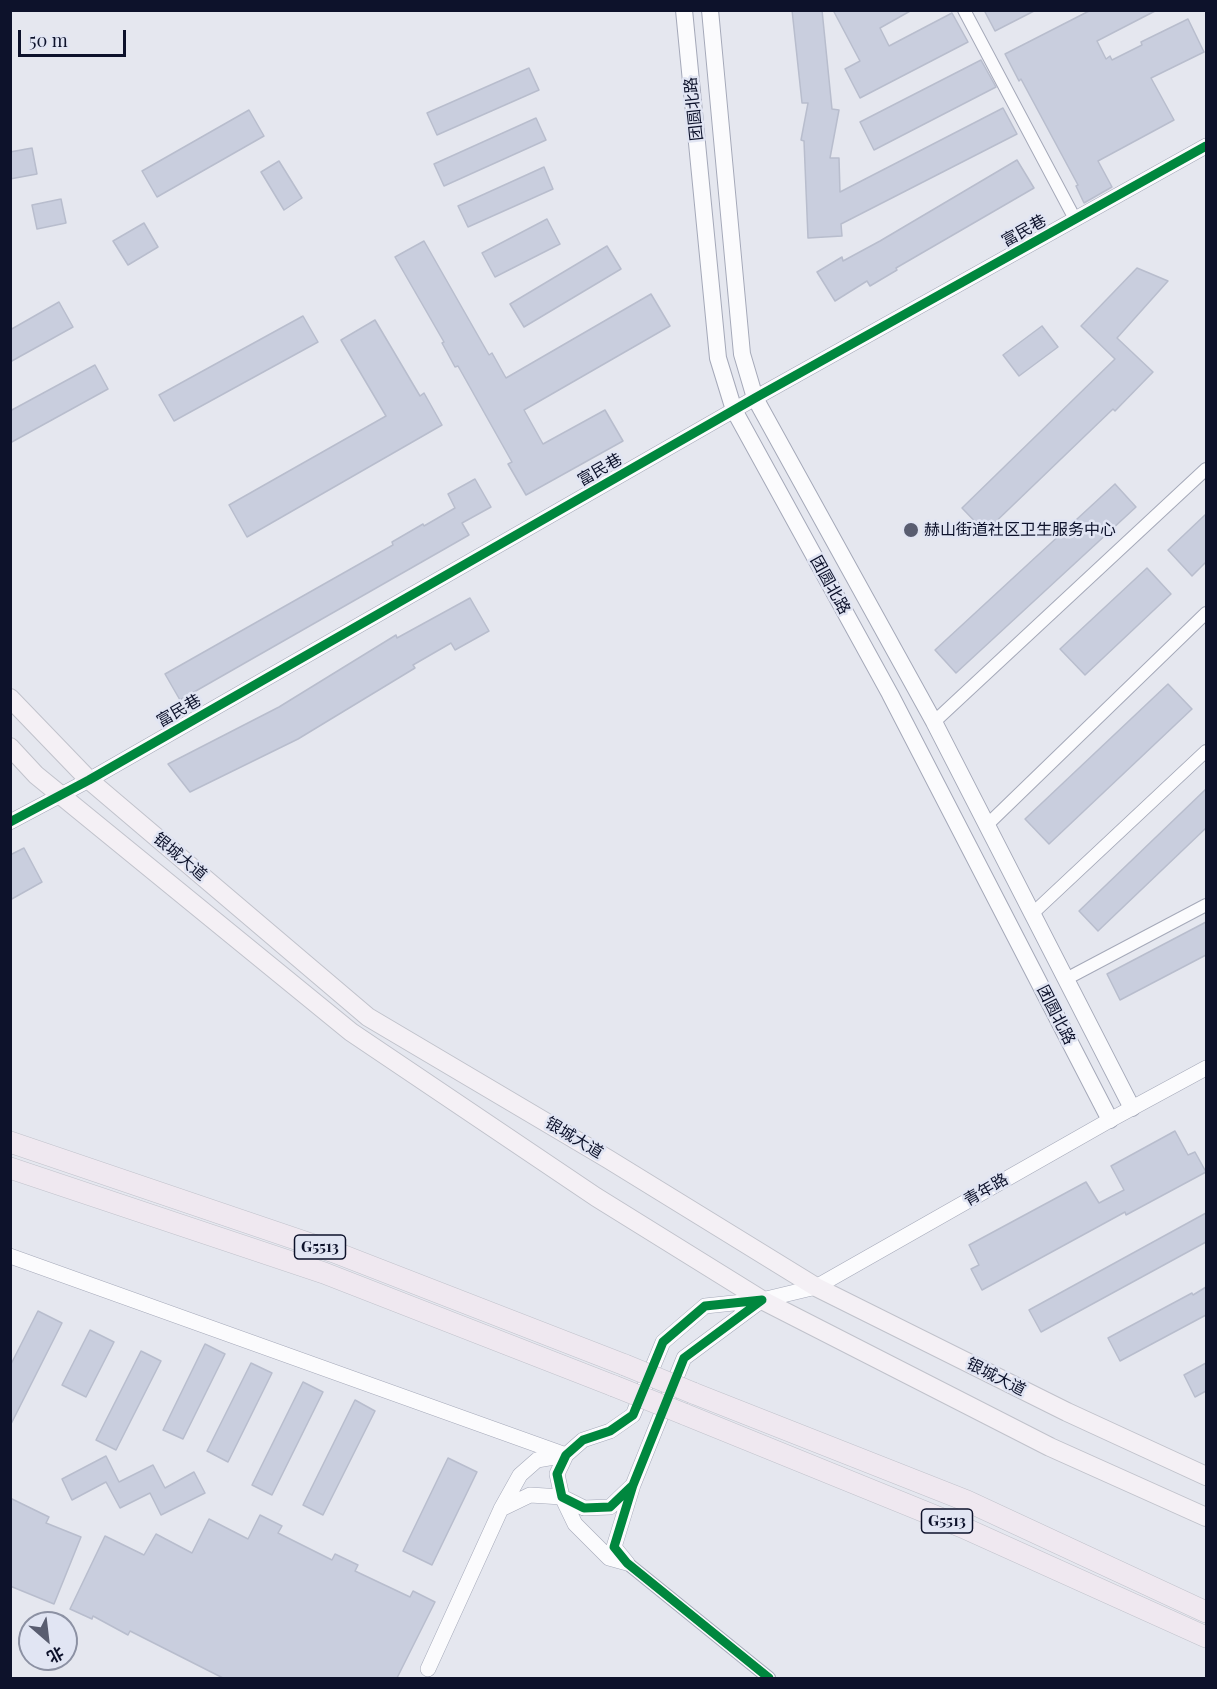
<!DOCTYPE html>
<meta charset="utf-8">
<style>
body{margin:0}
#map{position:relative;width:1217px;height:1689px;overflow:hidden;background:#e5e7ef;font-family:"Playfair Display","Noto Sans SC",serif}
canvas{display:block}
.frame{position:absolute;inset:0;border:12px solid #0d122b;pointer-events:none}
.north{position:absolute;left:18px;top:1611px;width:60px;height:60px;box-sizing:border-box;background:#e1e5f3;border:2px solid #8c91a3;border-radius:50%;rotate:152deg;font-size:16px;font-weight:700;line-height:24px;text-align:center;color:#0d122b}
.north::after{content:'';display:block;margin:auto;width:21px;height:27px;background:#595d70;clip-path:polygon(50% 0,100% 100%,50% 72%,0 100%)}
.scale{position:absolute;left:18px;top:30px;width:108px;height:27px;box-sizing:border-box;border:3px solid #0d122b;border-top:0;padding-left:8px;font-size:18px;line-height:21px;white-space:nowrap;color:#0d122b;-webkit-text-stroke:4px #e1e5f3;paint-order:stroke}
</style>
<div id="map">
<canvas width="1217" height="1689"></canvas>
<div class="frame"></div>
<div class="north">北</div>
<div class="scale">50 m</div>
</div>
<script>
const g = document.querySelector('canvas').getContext('2d');
g.lineJoin = 'round';
function paint(path, color) {
  g.fillStyle = color;
  g.fill(path, 'evenodd');
}
function shape(rows) {
  const path = new Path2D();
  for (const r of rows) {
    path.moveTo(r[0], r[1]);
    for (let i = 2; i < r.length; i += 2) path.lineTo(r[i], r[i + 1]);
  }
  return path;
}
function strokePath(path, color, width, dash) {
  g.strokeStyle = color;
  g.lineWidth = width;
  g.lineCap = dash ? 'butt' : 'round';
  g.setLineDash(dash || []);
  g.stroke(path);
}
function drawText(font, color, halo, rows, align = 'center') {
  g.font = font + ' "Playfair Display","Noto Sans SC",serif';
  g.lineWidth = 5;
  g.setLineDash([]);
  g.textBaseline = 'middle';
  g.strokeStyle = halo;
  g.fillStyle = color;
  for (const [text, x, y, turn = 0] of rows) {
    g.save();
    g.translate(x, y);
    g.rotate((+turn || 0) * Math.PI / 180);
    g.textAlign = isNaN(turn) ? turn : align;
    if (halo) g.strokeText(text, 0, 0);
    g.fillText(text, 0, 0);
    g.restore();
  }
}
const building = shape([
 [792,10,822,10,832,109,839,110,830,158,839,158,840,192,1003,108,1017,134,841,224,842,236,808,238,804,141,801,140,808,103,802,103,792,10],
 [833,10,912,10,880,28,889,46,952,13,968,42,860,98,845,69,860,61,833,10],
 [984,10,1036,10,995,31,984,10],
 [1091,10,1157,10,1097,41,1106,59,1110,56,1112,60,1142,45,1141,42,1188,19,1204,52,1151,78,1174,120,1098,161,1112,187,1084,203,1076,186,1078,185,1021,79,1019,81,1005,54,1091,10],
 [981,60,996,87,874,150,860,122,981,60],
 [529,68,539,90,437,135,427,113,529,68],
 [249,110,264,136,157,197,142,171,249,110],
 [536,118,546,140,444,186,434,164,536,118],
 [32,148,37,174,10,179,10,152,32,148],
 [1017,160,1034,188,896,268,897,270,870,286,867,281,835,301,817,272,842,257,843,261,880,241,1017,160],
 [279,161,302,198,284,210,261,172,279,161],
 [544,167,553,189,468,227,458,206,544,167],
 [61,199,66,223,37,229,32,205,61,199],
 [547,219,560,244,495,277,482,253,547,219],
 [144,223,158,247,128,265,113,241,144,223],
 [424,241,489,355,492,353,506,378,651,294,670,326,524,410,543,444,605,410,623,441,526,495,508,464,512,462,458,366,455,367,442,343,444,342,395,257,424,241],
 [607,246,621,269,524,327,510,304,607,246],
 [1137,268,1168,281,1117,338,1153,372,1115,411,1113,409,985,532,962,508,1115,359,1081,326,1137,268],
 [59,302,73,327,10,362,10,330,59,302],
 [303,316,318,342,174,421,159,395,303,316],
 [375,320,420,396,424,393,442,425,247,537,229,505,386,416,341,340,375,320],
 [1042,326,1058,347,1019,376,1003,355,1042,326],
 [95,365,108,389,10,443,10,411,95,365],
 [475,479,491,507,462,523,469,535,180,700,165,674,393,545,392,542,423,524,424,526,455,508,448,494,475,479],
 [1115,484,1136,507,956,673,935,650,1115,484],
 [1206,514,1206,562,1192,576,1168,550,1206,514],
 [1147,568,1171,594,1085,675,1060,649,1147,568],
 [470,598,489,631,455,650,451,643,413,665,415,668,298,739,190,792,168,764,279,707,396,635,397,638,470,598],
 [1168,684,1192,709,1049,844,1025,819,1168,684],
 [1206,789,1206,828,1098,931,1079,911,1206,789],
 [24,848,42,882,10,900,10,855,24,848],
 [1206,922,1206,955,1120,1000,1107,974,1206,922],
 [1175,1131,1188,1155,1195,1152,1206,1172,1126,1215,1125,1212,982,1290,971,1269,979,1265,969,1245,1086,1182,1099,1203,1124,1190,1111,1166,1175,1131],
 [1206,1213,1206,1242,1041,1332,1029,1310,1206,1213],
 [1206,1287,1206,1315,1120,1361,1108,1338,1192,1293,1193,1295,1206,1287],
 [38,1311,62,1323,10,1426,10,1366,38,1311],
 [90,1330,114,1342,86,1397,62,1385,90,1330],
 [205,1344,225,1354,183,1439,163,1430,205,1344],
 [141,1351,161,1361,116,1450,96,1440,141,1351],
 [251,1363,272,1373,228,1462,207,1451,251,1363],
 [1206,1363,1206,1391,1195,1397,1184,1375,1206,1363],
 [303,1382,323,1392,272,1495,252,1485,303,1382],
 [355,1400,375,1411,323,1515,303,1505,355,1400],
 [106,1456,119,1482,153,1465,165,1488,194,1472,205,1493,161,1515,150,1493,120,1508,106,1482,72,1500,62,1479,106,1456],
 [448,1458,477,1472,432,1565,403,1551,448,1458],
 [10,1498,49,1517,46,1523,81,1537,54,1604,10,1586,10,1498],
 [260,1515,282,1526,278,1533,332,1560,335,1554,358,1565,355,1571,410,1597,413,1591,435,1602,397,1678,223,1678,130,1631,128,1635,93,1616,92,1619,70,1609,105,1536,144,1555,156,1534,192,1553,209,1519,248,1539,260,1515]
]);
paint(building, '#c9cede');
strokePath(building, '#b8bdcd', 1.5);
const minor = shape([
 [964,10,1075,219],
 [934,722,1206,469],
 [987,825,1206,613],
 [1032,914,1206,751],
 [1066,979,1206,905],
 [627,1563,769,1678]
]);
const tertiary = shape([
 [10,822,89,780,755,398,1206,146],
 [10,1256,566,1455,537,1460,520,1475,501,1509,428,1669],
 [762,1300,816,1287,1110,1120,1206,1068],
 [501,1509,530,1495,562,1497,575,1524,609,1558,627,1563],
 [627,1563,614,1547,633,1485,684,1358,762,1300,705,1306,663,1342,633,1415,610,1431,583,1440,566,1455,557,1474,562,1497,584,1508,610,1507,633,1485]
]);
const secondary = shape([
 [684,10,718,358,734,410,890,694,1110,1120],
 [710,10,742,354,755,398,934,722,1132,1108]
]);
const primary = shape([
 [10,698,89,780,368,1017,608,1159,816,1287,1067,1412,1206,1476],
 [10,747,36,775,351,1032,596,1197,762,1300,1050,1447,1206,1517]
]);
const motorway = shape([
 [10,1142,334,1252,625,1365],
 [10,1168,324,1273,614,1386],
 [693,1393,967,1501,1206,1612],
 [684,1414,962,1527,1206,1637]
]);
strokePath(minor, '#a5a9b9', 14);
strokePath(tertiary, '#a5a9b9', 16);
strokePath(secondary, '#a5a9b9', 18);
strokePath(primary, '#c0c2cb', 20);
strokePath(motorway, '#c0c2cb', 22);
strokePath(minor, '#fbfbfd', 12);
strokePath(tertiary, '#fbfbfd', 15);
strokePath(secondary, '#fbfbfd', 16);
strokePath(primary, '#f4f0f5', 18);
strokePath(motorway, '#efe8f0', 21);
const motorwayBridge = shape([
 [625,1365,693,1393],
 [614,1386,684,1414]
]);
strokePath(motorwayBridge, '#c0c2cb', 22, []);
strokePath(motorwayBridge, '#efe8f0', 21);
strokePath(shape([
 [10,822,89,780,755,398,1206,146],
 [633,1485,610,1507,584,1508,562,1497,557,1474,566,1455,583,1440,610,1431,633,1415,663,1342,705,1306,762,1300,684,1358,633,1485,614,1547,627,1563,769,1678]
]), '#00873e', 9);
for (const [x, y, r, color] of [
 [911,530,8,"#595d70"]
]) {
  const dot = new Path2D();
  dot.arc(x, y, r, 0, 2 * Math.PI);
  g.fillStyle = color;
  g.fill(dot);
  strokePath(dot, '#e1e5f3', 2);
}
for (const [x, y, w] of [
 [320,1247,51],
 [947,1521,51]
]) {
  const box = new Path2D();
  box.roundRect(x - w / 2, y - 12, w, 24, 4.5);
  g.fillStyle = '#e1e5f3';
  g.fill(box);
  strokePath(box, '#0d122b', 1.5);
}
drawText('bold 15px', '#0d122b', null, [
 ["G5513",320,1247],
 ["G5513",947,1521]
]);
drawText('16px', '#0d122b', '#e1e5f3', [
 ["团圆北路",694,109,-96],
 ["富民巷",1024,231,-29],
 ["富民巷",600,470,-30],
 ["团圆北路",830,585,61],
 ["富民巷",179,711,-30],
 ["银城大道",180,857,40],
 ["团圆北路",1056,1015,63],
 ["银城大道",574,1138,31],
 ["青年路",986,1190,-30],
 ["银城大道",996,1377,27]
]);
drawText('16px', '#0d122b', '#e1e5f3', [
 ["赫山街道社区卫生服务中心",924,530]
], 'left');
</script>
